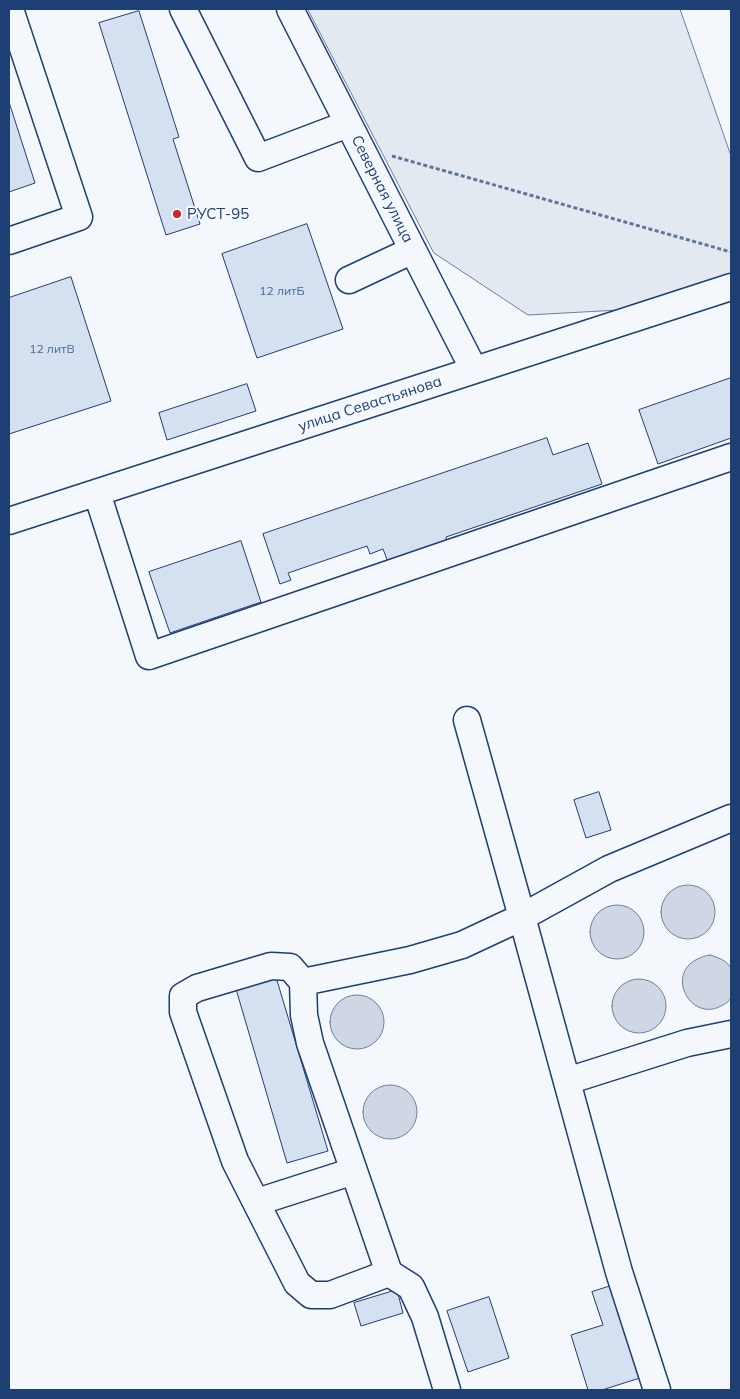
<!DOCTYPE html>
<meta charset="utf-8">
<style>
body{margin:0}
#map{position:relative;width:740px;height:1399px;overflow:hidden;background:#f4f7fb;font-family:Mulish,sans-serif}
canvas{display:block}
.frame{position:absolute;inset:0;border:10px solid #1d3f73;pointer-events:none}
</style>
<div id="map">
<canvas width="740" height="1399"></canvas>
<div class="frame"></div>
</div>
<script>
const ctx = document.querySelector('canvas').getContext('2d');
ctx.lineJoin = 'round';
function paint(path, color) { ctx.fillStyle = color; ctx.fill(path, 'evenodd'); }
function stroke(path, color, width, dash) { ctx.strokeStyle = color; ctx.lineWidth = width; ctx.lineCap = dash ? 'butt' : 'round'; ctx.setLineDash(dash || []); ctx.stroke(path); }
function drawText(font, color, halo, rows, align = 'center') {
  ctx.font = font + ' Mulish,sans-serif'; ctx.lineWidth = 4; ctx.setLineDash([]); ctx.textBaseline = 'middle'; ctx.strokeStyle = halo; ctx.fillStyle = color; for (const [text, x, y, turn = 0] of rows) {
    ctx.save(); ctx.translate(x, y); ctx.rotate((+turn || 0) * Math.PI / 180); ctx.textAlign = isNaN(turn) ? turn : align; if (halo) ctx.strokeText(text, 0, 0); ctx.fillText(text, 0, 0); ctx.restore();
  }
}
const green = new Path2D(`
 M308,9H680L731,156V273L619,310L528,315L434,253Z`);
paint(green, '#e3e9f0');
stroke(green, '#687fa3', 1);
const water = new Path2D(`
 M661 912a27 27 0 1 1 54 0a27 27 0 1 1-54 0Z
 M590 932a27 27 0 1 1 54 0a27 27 0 1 1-54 0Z
 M710,955C719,958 726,960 731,968C731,977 733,987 731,996C730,1001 726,1004 721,1006C688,1024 659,964 710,955Z
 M612 1006a27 27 0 1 1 54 0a27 27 0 1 1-54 0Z
 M330 1022a27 27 0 1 1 54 0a27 27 0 1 1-54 0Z
 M363 1112a27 27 0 1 1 54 0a27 27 0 1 1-54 0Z`);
paint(water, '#cfd7e4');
stroke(water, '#687fa3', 1);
const building = new Path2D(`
 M139,11L179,137L173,139L200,224L166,235L99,23Z
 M9,102L35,183L9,192Z
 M307,224L343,329L257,358L222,254Z
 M71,277L111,401L9,434V298Z
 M731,378V438L658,464L639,410Z
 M247,384L256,411L167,440L159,413Z
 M547,438L553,455L588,443L602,484L446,537L447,542L388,562L383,549L370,554L367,546L288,573L291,580L280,584L263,534Z
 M241,541L261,602L170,633L149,572Z
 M599,792L611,830L586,838L574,800Z
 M276,977L328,1151L287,1163L236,989Z
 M614,1285L643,1377L602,1390H588L571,1335L603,1325L592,1292Z
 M397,1290L403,1313L361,1326L354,1303Z
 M489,1297L509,1358L468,1372L447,1311Z`);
paint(building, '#d5e0f0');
stroke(building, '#1d3f73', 1);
const minor = new Path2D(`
 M183,9L258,158L348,124
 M290,9L474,370
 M9,241L79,217L10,9
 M349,280L413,250
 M97,493L149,656L731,457
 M9,521L731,287
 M467,720L522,917L619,1272L657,1390
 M303,982L304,1015L310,1043L389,1273L411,1287L425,1317L447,1390
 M567,1081L687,1043L731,1034
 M257,1202L354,1171
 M389,1273L330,1295H311L297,1283L235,1161L183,1012V996L197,988L271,966L290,967L303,982L410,960L462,945L522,917L609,869L731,818`);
stroke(minor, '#1d3f73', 29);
stroke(new Path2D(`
 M392,156L731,252`), '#5e769c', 3, [4, 2.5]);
stroke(minor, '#f4f7fb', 26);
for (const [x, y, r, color] of [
 [177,214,5,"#c62828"]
]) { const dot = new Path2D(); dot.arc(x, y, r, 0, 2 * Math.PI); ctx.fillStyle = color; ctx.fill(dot); stroke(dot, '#f4f7fb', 2); }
drawText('12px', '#4b6792', null, [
 ["12 литБ",282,291],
 ["12 литВ",52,349]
]);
drawText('15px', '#1d3f73', '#f4f7fb', [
 ["Северная улица",382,189,63],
 ["улица Севастьянова",370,404,-18]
]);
drawText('15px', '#1d3f73', '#f4f7fb', [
 ["РУСТ-95",187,214]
], 'left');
</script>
